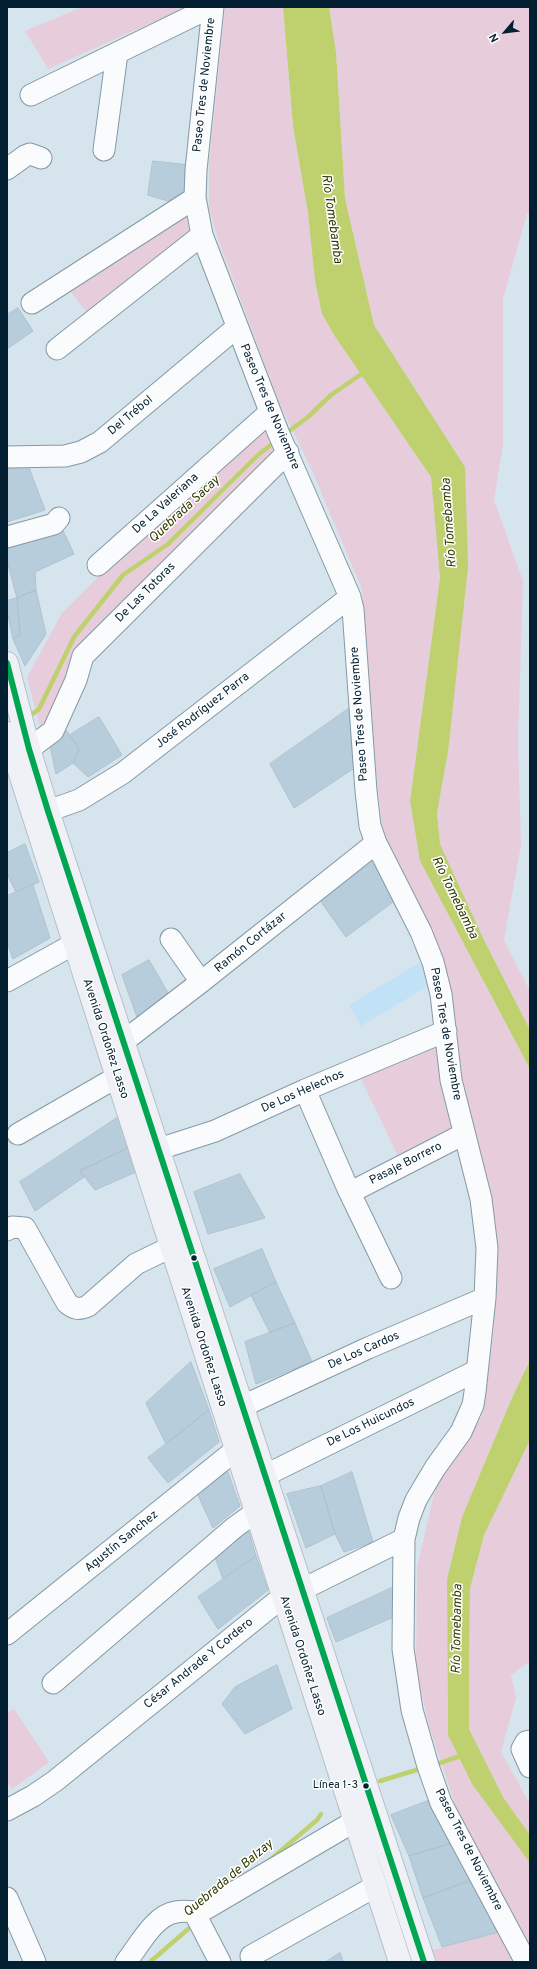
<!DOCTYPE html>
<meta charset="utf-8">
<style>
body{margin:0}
#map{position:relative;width:537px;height:1969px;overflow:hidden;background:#d6e4ee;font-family:Overpass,sans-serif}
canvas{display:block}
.frame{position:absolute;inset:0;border:8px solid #022031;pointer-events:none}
.north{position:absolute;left:485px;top:12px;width:40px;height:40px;-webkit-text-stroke:3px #fff;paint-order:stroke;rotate:242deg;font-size:11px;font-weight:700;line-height:16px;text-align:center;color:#022031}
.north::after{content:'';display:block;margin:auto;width:14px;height:18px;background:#022031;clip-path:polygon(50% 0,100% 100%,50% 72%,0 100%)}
</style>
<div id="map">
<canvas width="537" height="1969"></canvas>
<div class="frame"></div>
<div class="north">N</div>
</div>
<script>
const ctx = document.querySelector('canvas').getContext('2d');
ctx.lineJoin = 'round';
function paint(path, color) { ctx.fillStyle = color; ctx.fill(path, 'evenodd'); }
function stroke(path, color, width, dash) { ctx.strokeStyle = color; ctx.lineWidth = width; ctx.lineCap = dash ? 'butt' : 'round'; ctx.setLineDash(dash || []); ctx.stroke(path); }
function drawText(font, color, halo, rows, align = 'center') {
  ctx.font = font + ' Overpass,sans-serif'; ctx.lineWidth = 3; ctx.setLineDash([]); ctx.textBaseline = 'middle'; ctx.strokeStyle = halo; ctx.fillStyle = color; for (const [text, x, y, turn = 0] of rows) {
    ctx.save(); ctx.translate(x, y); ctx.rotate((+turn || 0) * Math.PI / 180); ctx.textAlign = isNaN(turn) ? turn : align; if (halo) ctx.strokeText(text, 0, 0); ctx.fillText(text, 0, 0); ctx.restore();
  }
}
paint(new Path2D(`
 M421,962L428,986L361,1026L349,1005Z`), '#c1e1f6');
paint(new Path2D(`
 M82,7H187L48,69L25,31Z
 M225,7H283L293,126L308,213L315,281L322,314L334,335L431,477L440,578L410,801L420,861L530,1069V1360L511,1400L462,1517L447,1579L448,1735L472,1784L530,1863V1954L460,1819L429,1726L416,1668L417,1568L436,1485L483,1415L494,1328L497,1247L483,1160L467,1110L450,996L383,834L365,669L362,589L310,466L278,400L218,239L209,208V164Z
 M329,7H530V213L527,214L503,299V445L494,500L523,581L518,741L521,845L504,940L530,991V1030L484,940L440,844L437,813L448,752L465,467L374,325L345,198L336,52Z
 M189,190L193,241L92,320L63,281L168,201Z
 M262,429L273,441V456L77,653L41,731L27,677L62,613L109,566Z
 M441,1041L456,1127L398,1156L360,1077Z
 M530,1440V1661L511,1675L516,1698L501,1752L530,1804V1835L503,1797L469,1729V1671L470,1589L484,1535Z
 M14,1709L49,1762L12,1789L7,1782V1713Z
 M503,1931L515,1962H437L433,1950Z`), '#e7cddc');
paint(new Path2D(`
 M283,7H329L336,52L345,198L374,325L465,467L468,567L448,752L437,813L440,844L484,940L530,1030V1069L420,861L410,801L440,578L431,477L334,335L322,314L315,281L308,213L293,126Z
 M530,1360V1440L484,1535L470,1589L469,1671V1729L503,1797L530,1835V1863L472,1784L448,1735L447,1579L462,1517L511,1400Z`), '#bed16e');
stroke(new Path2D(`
 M285,434L308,417L331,395L366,371
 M27,718L39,709L74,637L123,575L168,544L259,454L276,441
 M434,1765L463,1755
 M380,1781L423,1768
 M270,1860L317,1820L321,1814
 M150,1962L194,1924`), '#bed16e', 4.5);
const building = new Path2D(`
 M153,161L189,165V190L168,201L148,195Z
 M18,308L33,331L7,349V315Z
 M7,464L28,465L45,510L7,522Z
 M61,526L74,554L35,572L36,590L17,598L7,561V542Z
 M36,590L46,634L25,666L13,639L20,635L17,598Z
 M17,598L20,635L13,639L7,611V601Z
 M351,707L356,767L294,808L270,764Z
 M99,717L122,755L88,777L73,763L79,749L70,735Z
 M64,727L79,749L73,763L56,774L49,741Z
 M25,844L39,882L16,892L7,874V853Z
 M369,858L397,899L346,937L319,899Z
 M33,885L50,938L13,959L7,942V896Z
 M149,960L171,998L138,1020L122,975Z
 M120,1116L128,1148L80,1171L84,1177L35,1211L20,1182Z
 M128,1148L136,1172L95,1190L80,1171Z
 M240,1174L265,1218L208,1234L194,1192Z
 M262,1249L276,1282L230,1307L214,1269Z
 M276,1282L295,1323L270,1333L251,1295Z
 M295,1323L312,1362L256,1384L245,1342Z
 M191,1362L209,1410L166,1444L146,1403Z
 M209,1410L219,1442L168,1483L148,1458Z
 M226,1467L240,1506L213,1528L196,1491Z
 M352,1472L373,1542L344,1552L335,1534L321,1486Z
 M321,1486L335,1534L306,1548L287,1494Z
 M246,1522L256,1556L223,1579L212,1549Z
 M256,1556L268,1590L218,1629L198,1597Z
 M396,1586V1616L336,1642L327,1618Z
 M277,1665L292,1709L245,1734L222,1704L235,1687Z
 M433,1799L457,1842L409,1856L391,1815Z
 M457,1842L475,1879L423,1898L409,1856Z
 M475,1879L503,1931L442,1947L423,1898Z
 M340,1953L343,1962H326Z`);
paint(building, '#b8cddc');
stroke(building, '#aec1ce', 1);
const minor = new Path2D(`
 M213,7L196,170L195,198L202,235L278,432L350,597L353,609L366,791L370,826L376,843L421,932L433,962L441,994L451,1080L481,1199L487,1248L485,1298L475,1392L473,1405L461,1432L435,1468L416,1500L409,1518L404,1539L403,1649L412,1710L428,1766L441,1803L526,1962
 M31,95L211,7
 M104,150L117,53
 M7,169L25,156L30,154L41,158
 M32,303L195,198
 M57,349L202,235
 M7,457L65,456L81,452L100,442L236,328
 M7,537L54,524L59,518
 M98,565L270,412
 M29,749L53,731L76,680L83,656L288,452
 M48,811L79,800L123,773L350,597
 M171,939L201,982
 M7,981L74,944
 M124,1041L201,982L376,843
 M305,1090L348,1189L355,1190L464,1134
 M18,1134L117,1077
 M159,1149L215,1131L305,1090L446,1031
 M348,1189L391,1278
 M7,1230L12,1227L25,1228L67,1303C74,1309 79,1310 88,1306L136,1264L171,1247
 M243,1406L368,1348L485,1298
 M266,1475L476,1371
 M7,1634L228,1456L237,1451
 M53,1683L235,1527L256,1512
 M530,1741L526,1742L522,1749L530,1767
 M7,1810L33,1796L55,1781L275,1603L404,1539
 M7,1898L35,1962
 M194,1912L220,1962
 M251,1956L376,1886
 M126,1962C139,1946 154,1915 176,1912C185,1910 193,1913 202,1911L355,1821`);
const major = new Path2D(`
 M7,663L29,749L48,811L424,1962
 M7,733L400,1962`);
stroke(minor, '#8499a5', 23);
stroke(major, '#b5c0c7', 24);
stroke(minor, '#f9fbfc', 21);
stroke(major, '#f0f1f6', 22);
stroke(new Path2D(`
 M7,663L29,749L48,811L424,1962`), '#00a651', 6);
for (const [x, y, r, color] of [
 [194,1258,3.5,"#022031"],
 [366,1786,3.5,"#022031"]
]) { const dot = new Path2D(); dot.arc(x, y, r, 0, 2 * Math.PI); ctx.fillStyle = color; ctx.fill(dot); stroke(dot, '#fff', 1.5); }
drawText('11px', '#022031', '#fff', [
 ["Línea 1-3",358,1786]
], 'right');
drawText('12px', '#022031', '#fff', [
 ["Paseo Tres de Noviembre",205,85,-84],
 ["Paseo Tres de Noviembre",269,407,67],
 ["Del Trébol",131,416,-40],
 ["De La Valeriana",166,504,-42],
 ["De Las Totoras",146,593,-45],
 ["José Rodríguez Parra",203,711,-38],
 ["Paseo Tres de Noviembre",360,714,-94],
 ["Ramón Cortázar",251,943,-39],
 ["Paseo Tres de Noviembre",445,1034,80],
 ["Avenida Ordoñez Lasso",105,1039,72],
 ["De Los Helechos",303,1092,-24],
 ["Pasaje Borrero",406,1164,-27],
 ["Avenida Ordoñez Lasso",203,1347,72],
 ["De Los Cardos",364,1351,-24],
 ["De Los Huicundos",371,1423,-26],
 ["Agustín Sanchez",122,1542,-39],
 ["Avenida Ordoñez Lasso",302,1656,72],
 ["César Andrade Y Cordero",199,1664,-39],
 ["Paseo Tres de Noviembre",468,1850,63]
]);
drawText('italic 13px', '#323a00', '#fff', [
 ["Río Tomebamba",331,219,82],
 ["Quebrada Sacay",185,510,-43],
 ["Río Tomebamba",450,523,-94],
 ["Río Tomebamba",454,898,64],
 ["Río Tomebamba",458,1629,-89],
 ["Quebrada de Balzay",229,1879,-40]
]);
</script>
